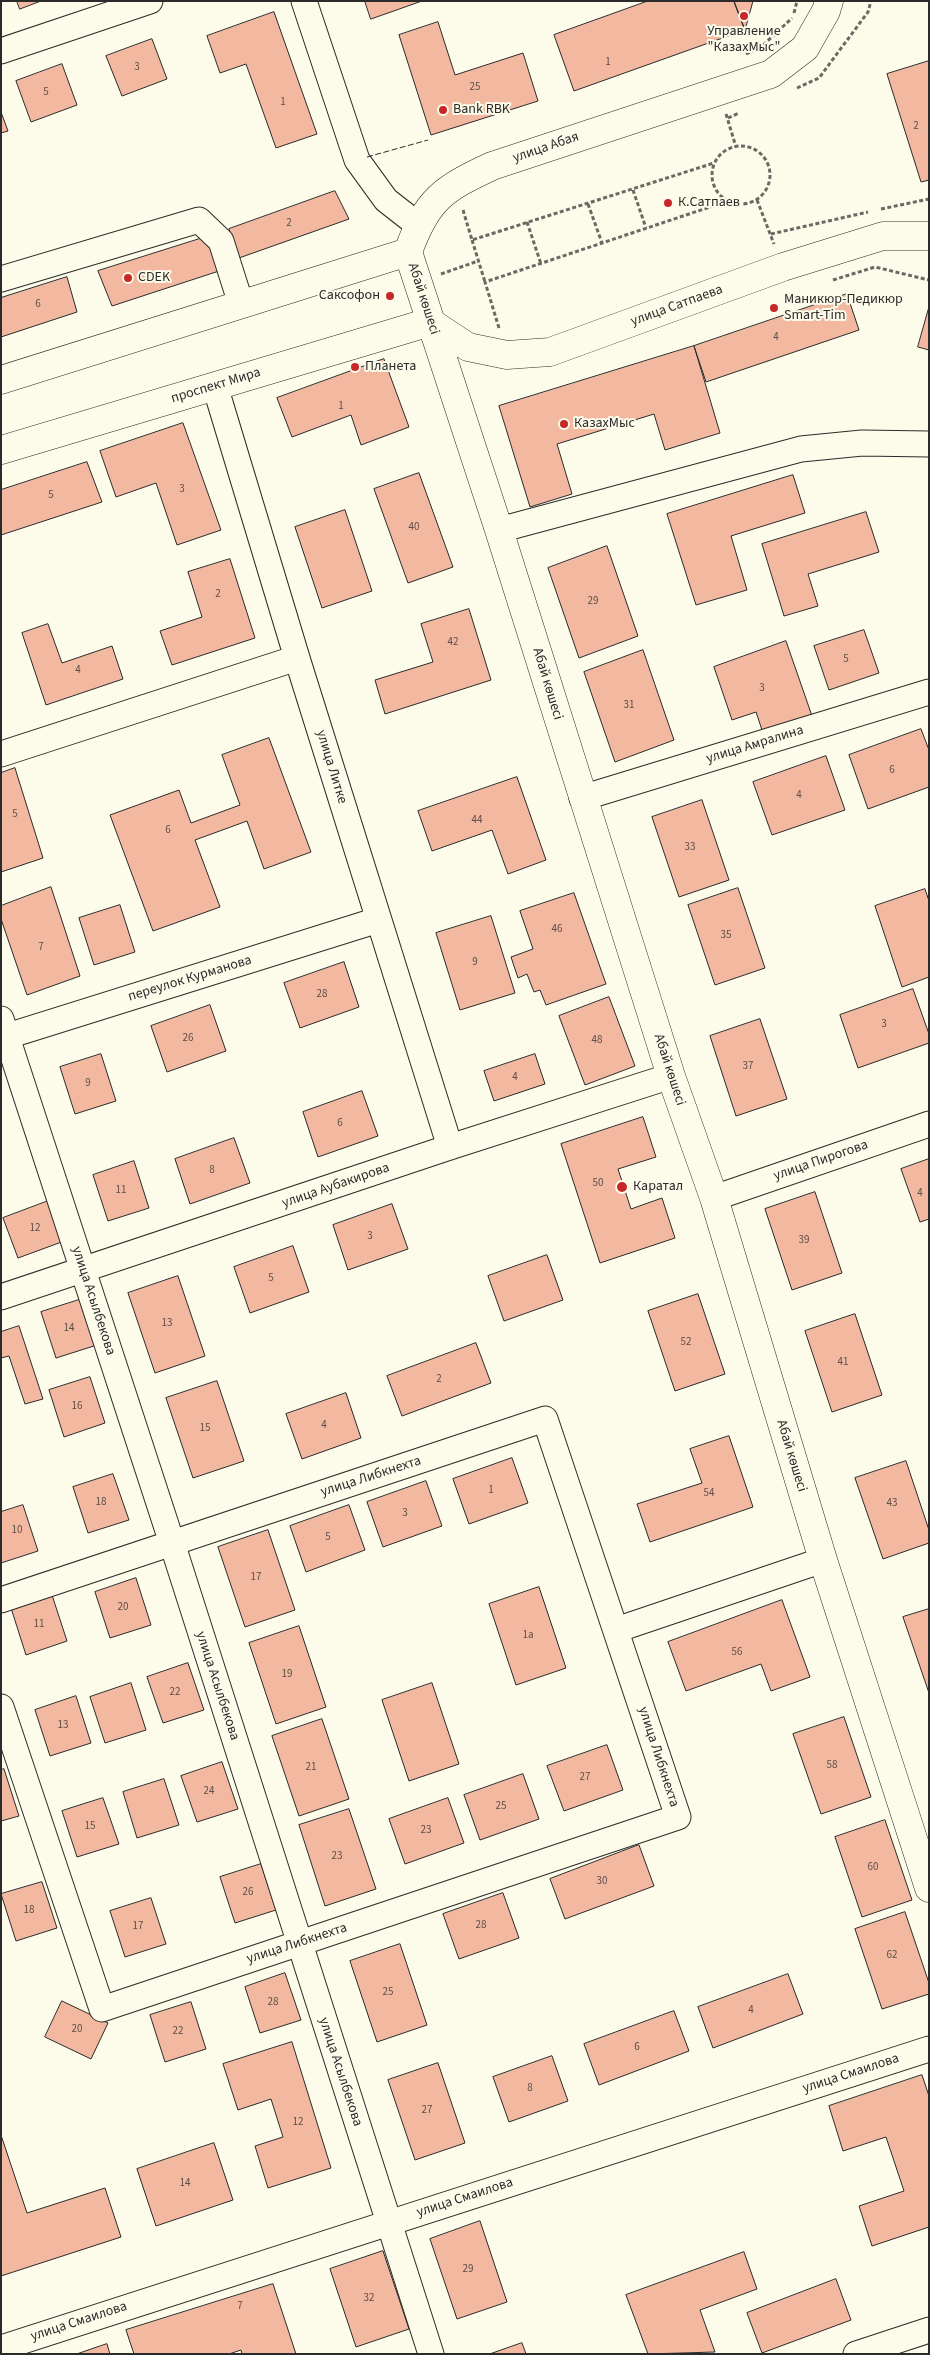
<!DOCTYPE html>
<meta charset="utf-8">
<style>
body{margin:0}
#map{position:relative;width:930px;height:2355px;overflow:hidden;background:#fdfbea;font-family:"Source Sans 3",sans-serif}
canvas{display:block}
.frame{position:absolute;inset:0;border:2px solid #2b2b2b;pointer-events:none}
</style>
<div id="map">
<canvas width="930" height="2355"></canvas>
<div class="frame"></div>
</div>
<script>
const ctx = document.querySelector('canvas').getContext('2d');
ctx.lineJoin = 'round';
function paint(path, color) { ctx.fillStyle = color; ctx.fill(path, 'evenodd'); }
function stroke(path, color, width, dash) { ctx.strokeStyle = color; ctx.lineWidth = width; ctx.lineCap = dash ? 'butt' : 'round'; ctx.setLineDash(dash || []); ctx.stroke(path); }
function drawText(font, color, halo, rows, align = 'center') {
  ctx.font = font + ' "Source Sans 3",sans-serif'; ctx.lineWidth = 4; ctx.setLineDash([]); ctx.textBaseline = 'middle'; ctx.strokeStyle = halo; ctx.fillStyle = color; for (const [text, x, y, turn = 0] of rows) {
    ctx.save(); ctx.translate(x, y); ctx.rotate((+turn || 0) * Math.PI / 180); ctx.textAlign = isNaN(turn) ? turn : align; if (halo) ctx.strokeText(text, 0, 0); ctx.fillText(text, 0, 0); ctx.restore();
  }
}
const building = new Path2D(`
 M17,1H41L20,9Z
 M365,1H422L371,19Z
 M648,1H734L745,30L574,91L554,35Z
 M734,1H753L745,30Z
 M274,12L317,134L276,148L246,64L220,73L207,36Z
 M438,22L455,75L523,53L538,101L431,135L399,35Z
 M152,39L167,79L122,96L106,56Z
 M929,61V180L921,182L887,74Z
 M62,64L77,105L31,122L16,81Z
 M1,112L8,131L1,133Z
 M335,191L349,219L239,258L229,229Z
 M209,236L219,271L112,306L98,271Z
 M67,277L77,312L1,337V298Z
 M847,294L859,330L706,382L694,346Z
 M929,307V350L918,347Z
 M694,346L720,433L665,450L654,414L557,444L572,494L530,507L499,406Z
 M384,359L409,427L361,445L351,415L292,437L277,398Z
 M183,423L221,530L177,545L156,483L116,497L100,451Z
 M87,462L102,502L1,535V490Z
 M419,473L453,567L408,583L374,489Z
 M793,475L805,513L731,536L747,590L696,605L667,514Z
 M345,510L372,591L322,608L295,527Z
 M866,512L879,552L808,574L818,606L784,616L762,544Z
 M607,546L638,636L579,658L548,568Z
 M230,559L255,638L172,665L160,631L202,617L188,572Z
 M469,609L491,680L385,714L375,680L433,662L421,624Z
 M48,624L62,663L112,646L123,679L46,705L22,633Z
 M864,630L879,673L829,690L814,646Z
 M786,641L812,716L763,733L756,712L732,720L714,667Z
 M643,650L674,740L615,762L584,672Z
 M921,729L929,750V787L868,809L849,755Z
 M269,738L311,852L264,869L247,821L195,840L220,907L153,931L110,815L179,790L191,823L240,805L222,755Z
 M826,756L845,810L772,835L753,782Z
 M15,768L43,858L1,872V773Z
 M517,777L546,860L508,874L492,830L432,851L418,811Z
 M702,800L729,880L679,897L652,817Z
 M51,887L80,976L27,995L1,919V906Z
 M738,888L765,968L715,985L688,905Z
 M925,889L929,901V977L902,987L875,906Z
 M574,893L606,984L546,1005L540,990L534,992L527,974L518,978L511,957L533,949L520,911Z
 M120,905L135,952L94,965L79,918Z
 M491,916L515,993L460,1010L436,933Z
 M344,962L359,1007L300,1028L284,983Z
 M913,989L929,1034V1043L858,1068L840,1015Z
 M609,997L635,1066L585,1085L559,1016Z
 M210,1005L226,1051L167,1072L151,1026Z
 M760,1019L787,1099L736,1116L710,1036Z
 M101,1054L116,1101L75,1114L60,1067Z
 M535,1054L545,1084L494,1101L484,1071Z
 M362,1091L378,1136L318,1157L303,1112Z
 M643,1117L656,1157L618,1169L631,1209L662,1198L675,1238L600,1263L561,1144Z
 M234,1138L250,1183L190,1204L175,1159Z
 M929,1159V1219L920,1222L901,1169Z
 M134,1161L149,1208L108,1221L93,1175Z
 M815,1192L842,1273L792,1290L765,1209Z
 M51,1200L67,1240L18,1258L3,1218Z
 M392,1204L408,1249L348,1270L333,1225Z
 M293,1246L309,1292L250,1313L234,1267Z
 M547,1255L563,1300L504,1321L488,1276Z
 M178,1276L205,1356L155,1373L128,1293Z
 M698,1294L725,1374L675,1391L648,1311Z
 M82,1299L97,1345L56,1358L41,1312Z
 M855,1314L882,1395L832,1412L805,1331Z
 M19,1326L43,1399L25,1404L9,1356L1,1358V1332Z
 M476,1343L491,1383L402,1416L387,1376Z
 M90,1377L105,1423L64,1437L49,1390Z
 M217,1381L244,1461L193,1478L166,1398Z
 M346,1393L361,1438L302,1459L286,1414Z
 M729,1436L753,1507L650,1542L637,1504L702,1483L690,1449Z
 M512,1458L528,1503L469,1524L453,1479Z
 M906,1461L929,1530V1543L883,1559L855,1478Z
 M113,1474L129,1520L88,1533L73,1487Z
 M426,1481L442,1526L383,1547L367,1502Z
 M23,1505L38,1551L1,1563V1512Z
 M349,1505L365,1550L306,1572L290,1526Z
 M268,1530L295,1610L245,1627L218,1547Z
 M136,1578L151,1625L110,1638L95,1592Z
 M539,1587L566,1668L516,1685L489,1604Z
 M52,1595L67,1641L26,1655L11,1608Z
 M782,1600L810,1677L771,1691L761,1664L686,1691L668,1642Z
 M929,1609V1693L903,1617Z
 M299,1626L326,1707L276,1724L249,1643Z
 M188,1663L204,1710L163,1723L147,1677Z
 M131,1683L146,1730L105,1743L90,1697Z
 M432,1683L459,1764L409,1781L382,1700Z
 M76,1696L91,1743L50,1756L35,1710Z
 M844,1717L871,1797L821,1814L793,1734Z
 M322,1719L349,1799L299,1816L272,1736Z
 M607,1745L623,1790L564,1811L547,1766Z
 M222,1762L238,1809L197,1822L181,1776Z
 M4,1769L19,1816L1,1821V1770Z
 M523,1774L539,1819L480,1840L464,1795Z
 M164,1779L179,1825L137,1838L123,1792Z
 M103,1798L119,1844L77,1857L62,1811Z
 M448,1798L464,1843L405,1864L389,1819Z
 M349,1809L376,1889L325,1906L299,1825Z
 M885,1820L912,1900L862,1917L835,1837Z
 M639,1845L654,1886L565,1919L550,1879Z
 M261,1864L276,1910L235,1923L220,1877Z
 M42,1882L57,1928L16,1941L1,1894Z
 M503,1893L519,1938L459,1959L443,1914Z
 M151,1898L166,1944L125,1957L110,1911Z
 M905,1912L929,1983V1994L882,2009L855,1929Z
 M400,1944L427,2025L377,2042L350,1961Z
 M285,1973L301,2020L260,2033L245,1987Z
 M788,1974L803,2014L713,2048L698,2007Z
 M62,2001L108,2023L91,2059L45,2037Z
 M191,2002L206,2049L165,2062L150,2015Z
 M674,2011L689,2051L599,2085L584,2044Z
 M292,2042L331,2168L268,2188L255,2146L283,2137L271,2099L238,2110L223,2064Z
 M552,2056L568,2101L509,2122L493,2077Z
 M438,2063L465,2143L415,2160L388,2080Z
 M922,2075L929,2096V2227L872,2246L859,2206L904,2191L886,2137L843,2151L829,2106Z
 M1,2135L27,2213L105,2188L121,2237L1,2276Z
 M214,2143L233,2200L156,2226L137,2169Z
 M480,2221L507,2302L457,2319L430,2239Z
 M383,2251L409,2329L356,2347L330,2269Z
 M744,2252L757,2289L700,2310L715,2352L648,2354L626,2295Z
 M836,2279L851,2320L762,2353L747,2313Z
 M273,2284L296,2354H242L241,2350L229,2354H134L126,2330Z
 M522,2343L526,2354H490Z
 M107,2344L110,2354H77Z`);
paint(building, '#f2b8a0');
stroke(building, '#2b2b2b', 1);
const minor = new Path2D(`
 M304,1L357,160L386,200L418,225
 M1,51L150,1
 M1,279L199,220L221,241L241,304
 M215,386L297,658L450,1147
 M499,530L801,449L862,443L929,444
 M1,754L297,658
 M582,798L929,692
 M1,1019L172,1543L431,2354
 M1,1038L378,920
 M714,1198L929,1124
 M1,1297L450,1147L671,1076
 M1,1600L545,1419L678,1817L102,2009L1,1707
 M616,1630L823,1560
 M1,2348L929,2049
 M856,2354L929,2330`);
const major = new Path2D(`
 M408,252L499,530L671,1076L714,1198L823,1560L929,1888
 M408,252C427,199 443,189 492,166L771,74L805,48L826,11L829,1
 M1,380L408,252
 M1,450L430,322L468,347L507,355L550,352L783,267L883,236H929`);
stroke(minor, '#2b2b2b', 27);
stroke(major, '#2b2b2b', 29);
stroke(new Path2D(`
 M794,13L797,1
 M746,54L761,47L792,18
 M797,88L819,78L868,12L871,1
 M726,114L736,147
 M728,118L739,113
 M712 175a29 29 0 1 1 58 0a29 29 0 1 1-58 0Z
 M633,190L646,228
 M757,200L774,244
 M588,204L602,243
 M881,209L929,199
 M463,210L472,240L714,163
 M527,222L541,264
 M771,234L868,212
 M472,240L485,282
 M441,274L478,261
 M833,280L875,267L929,280
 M499,328L485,282L728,201`), '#6a6964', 3, [4, 2.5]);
stroke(minor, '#fdfbea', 25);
stroke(major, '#fdfbea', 28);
stroke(new Path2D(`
 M367,157L428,140`), '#2b2b2b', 1, [6, 2.5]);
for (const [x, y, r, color] of [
 [744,16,5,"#c62828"],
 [443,110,5,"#c62828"],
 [668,203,5,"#c62828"],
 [128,278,5,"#c62828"],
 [390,296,5,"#c62828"],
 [774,308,5,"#c62828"],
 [355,367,5,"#c62828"],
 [564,424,5,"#c62828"],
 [622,1187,6,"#c62828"]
]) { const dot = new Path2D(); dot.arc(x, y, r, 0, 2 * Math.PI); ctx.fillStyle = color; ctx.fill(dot); stroke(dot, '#fdfbea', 2); }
drawText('11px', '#5d4e48', null, [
 ["1",608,63],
 ["3",137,68],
 ["25",475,88],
 ["5",46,93],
 ["1",283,103],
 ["2",916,127],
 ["2",289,224],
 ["6",38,305],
 ["4",776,338],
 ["1",341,407],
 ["3",182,490],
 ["5",51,496],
 ["40",414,528],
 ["2",218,595],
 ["29",593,602],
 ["42",453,643],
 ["5",846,660],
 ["4",78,671],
 ["3",762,689],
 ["31",629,706],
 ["6",892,771],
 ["4",799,796],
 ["5",15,815],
 ["44",477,821],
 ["6",168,831],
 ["33",690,848],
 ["46",557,930],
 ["35",726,936],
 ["7",41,948],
 ["9",475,963],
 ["28",322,995],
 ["3",884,1025],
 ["26",188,1039],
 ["48",597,1041],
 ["37",748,1067],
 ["4",515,1078],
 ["9",88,1084],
 ["6",340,1124],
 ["8",212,1171],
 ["50",598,1184],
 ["11",121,1191],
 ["4",920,1194],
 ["12",35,1229],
 ["3",370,1237],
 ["39",804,1241],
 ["5",271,1279],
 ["13",167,1324],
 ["14",69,1329],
 ["52",686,1343],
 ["41",843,1363],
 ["2",439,1380],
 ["16",77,1407],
 ["4",324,1426],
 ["15",205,1429],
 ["1",491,1491],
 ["54",709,1494],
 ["18",101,1503],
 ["43",892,1504],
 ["3",405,1514],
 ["10",17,1531],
 ["5",328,1538],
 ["17",256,1578],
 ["20",123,1608],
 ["11",39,1625],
 ["1а",528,1636],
 ["56",737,1653],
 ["19",287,1675],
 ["22",175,1693],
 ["13",63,1726],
 ["58",832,1766],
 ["21",311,1768],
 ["27",585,1778],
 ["24",209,1792],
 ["25",501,1807],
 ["15",90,1827],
 ["23",426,1831],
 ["23",337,1857],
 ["60",873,1868],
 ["30",602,1882],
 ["26",248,1893],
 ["18",29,1911],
 ["28",481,1926],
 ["17",138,1927],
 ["62",892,1956],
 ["25",388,1993],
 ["28",273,2003],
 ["4",751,2011],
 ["20",77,2030],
 ["22",178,2032],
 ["6",637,2048],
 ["8",530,2089],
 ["27",427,2111],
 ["12",298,2123],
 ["14",185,2184],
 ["29",468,2270],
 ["32",369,2299],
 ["7",240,2307]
]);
drawText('14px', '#2b2b2b', '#fdfbea', [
 ["Управление",744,32,"center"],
 ["\"КазахМыс\"",744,48,"center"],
 ["Bank RBK",453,110],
 ["К.Сатпаев",678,203],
 ["CDEK",138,278],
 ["Саксофон",380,296,"right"],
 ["Маникюр-Педикюр",784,300],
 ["Smart-Tim",784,316],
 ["Планета",365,367],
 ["КазахМыс",574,424],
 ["Каратал",633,1187]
], 'left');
drawText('14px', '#2b2b2b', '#fdfbea', [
 ["улица Абая",546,148,-19],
 ["Абай көшесі",423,299,72],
 ["улица Сатпаева",677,306,-20],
 ["проспект Мира",216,386,-17],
 ["Абай көшесі",547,684,73],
 ["улица Амралина",755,745,-17],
 ["улица Литке",331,767,73],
 ["переулок Курманова",190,979,-17],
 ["Абай көшесі",669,1070,72],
 ["улица Пирогова",821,1161,-19],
 ["улица Аубакирова",336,1186,-19],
 ["улица Асылбекова",93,1301,72],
 ["Абай көшесі",791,1456,73],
 ["улица Либкнехта",371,1477,-18],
 ["улица Асылбекова",217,1686,72],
 ["улица Либкнехта",658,1757,72],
 ["улица Либкнехта",297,1944,-18],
 ["улица Асылбекова",340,2072,72],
 ["улица Смаилова",851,2074,-18],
 ["улица Смаилова",465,2198,-18],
 ["улица Смаилова",79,2322,-18]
]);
</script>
